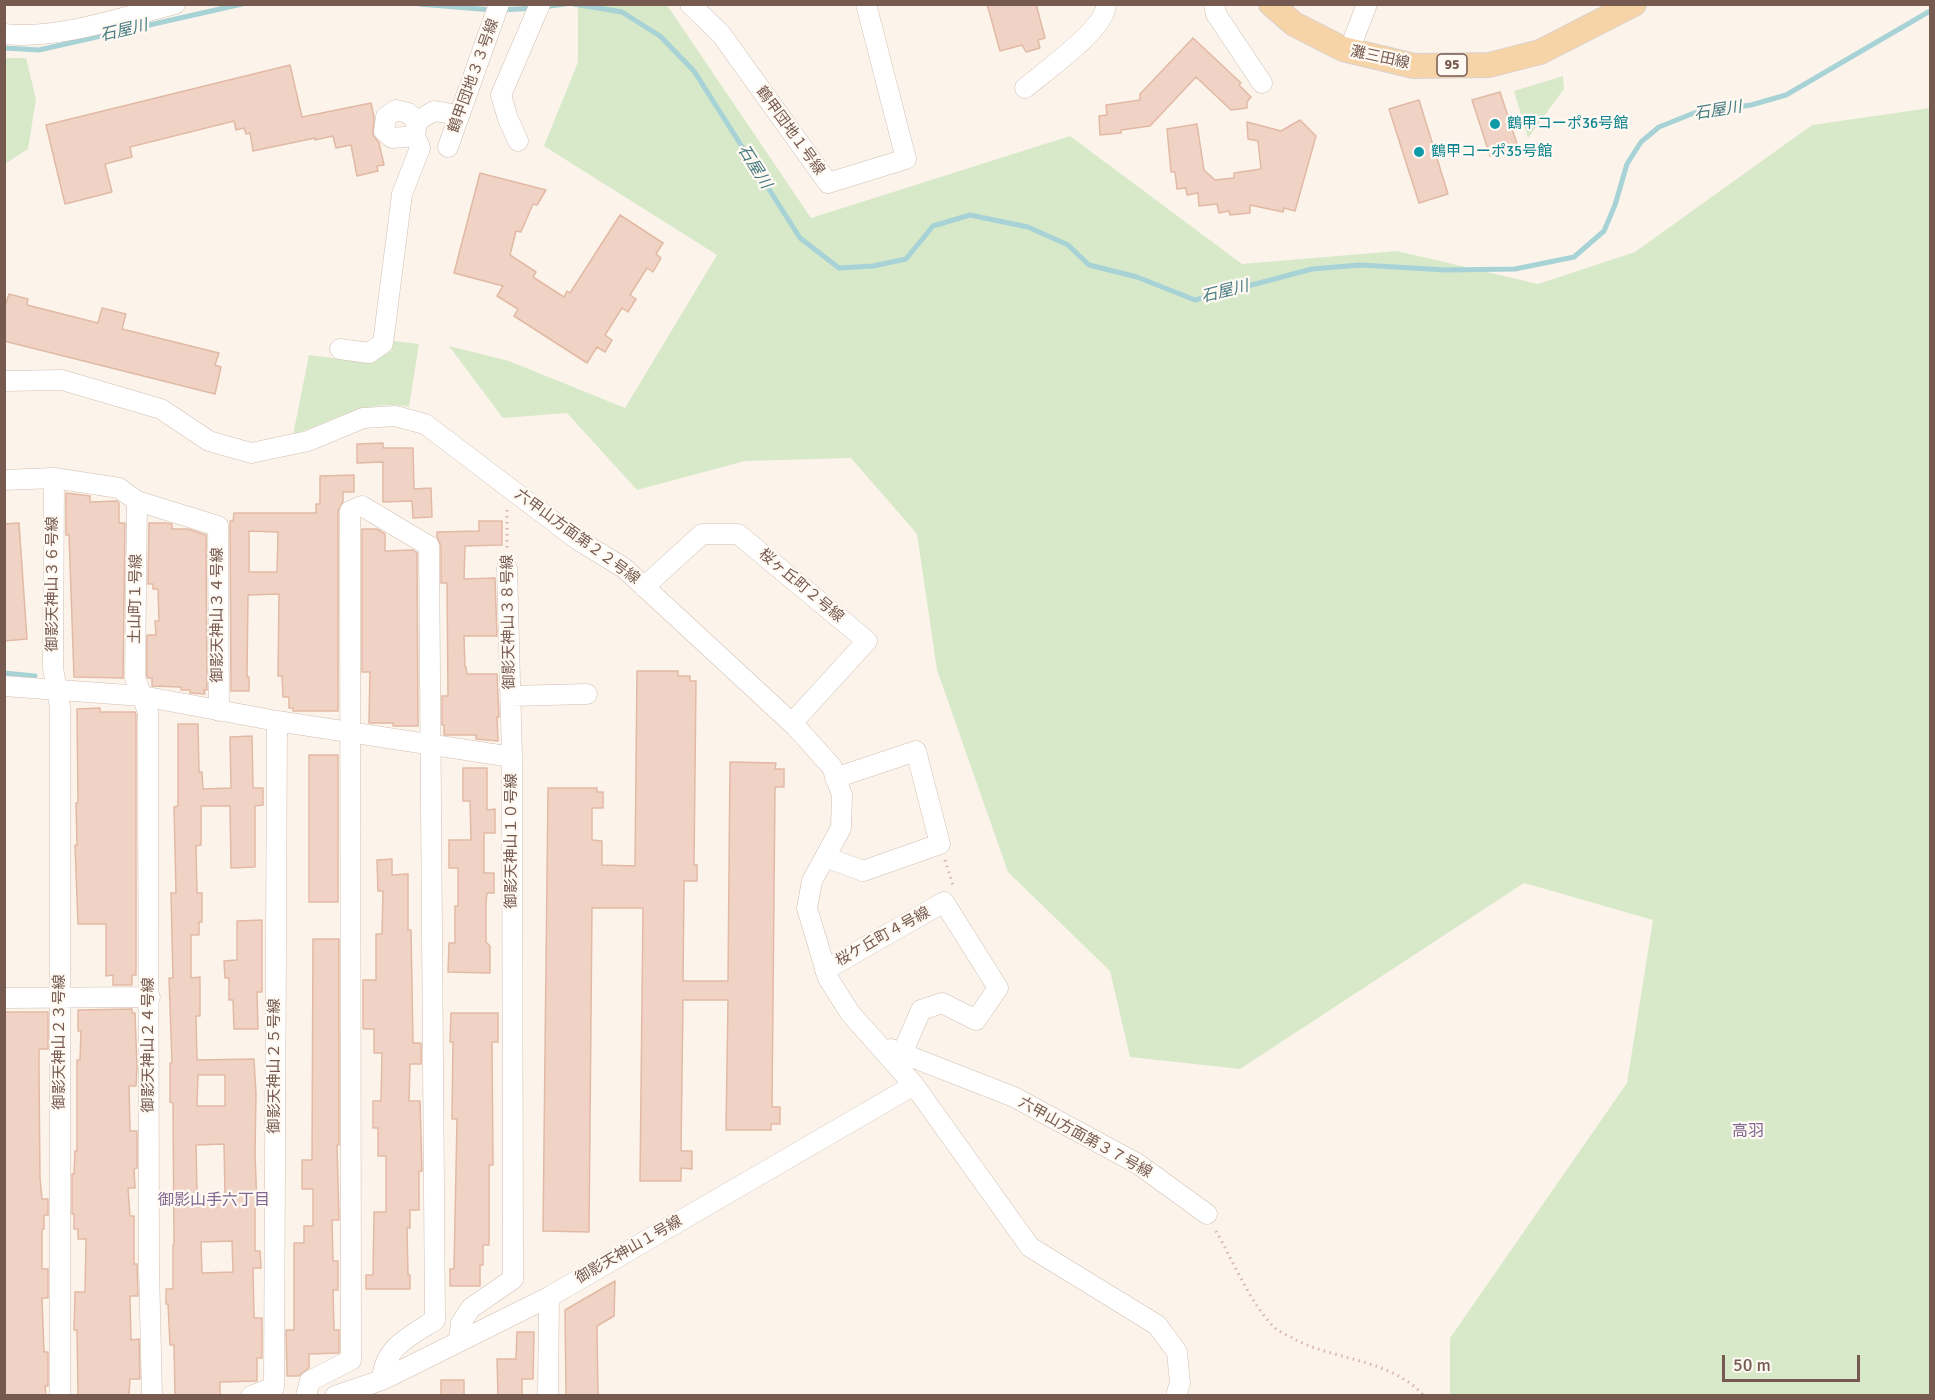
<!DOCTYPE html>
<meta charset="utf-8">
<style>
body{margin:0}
#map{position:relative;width:1935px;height:1400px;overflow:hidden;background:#fcf4eb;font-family:Signika,sans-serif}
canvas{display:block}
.frame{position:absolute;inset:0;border:6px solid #765a4f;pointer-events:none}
.scale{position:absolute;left:1722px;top:1355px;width:138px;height:27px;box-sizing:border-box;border:3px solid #765a4f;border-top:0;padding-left:8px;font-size:18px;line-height:21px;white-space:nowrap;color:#765a4f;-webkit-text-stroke:4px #fef9f2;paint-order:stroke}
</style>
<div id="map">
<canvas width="1935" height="1400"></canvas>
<div class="frame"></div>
<div class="scale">50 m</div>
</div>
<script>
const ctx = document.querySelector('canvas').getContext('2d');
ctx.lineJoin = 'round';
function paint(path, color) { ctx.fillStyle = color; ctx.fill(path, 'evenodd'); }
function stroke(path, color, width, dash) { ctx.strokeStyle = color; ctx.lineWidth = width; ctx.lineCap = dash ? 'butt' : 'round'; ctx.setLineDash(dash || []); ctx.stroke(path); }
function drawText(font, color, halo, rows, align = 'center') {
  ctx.font = font + ' Signika,"Noto Sans JP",sans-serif'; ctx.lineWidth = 4.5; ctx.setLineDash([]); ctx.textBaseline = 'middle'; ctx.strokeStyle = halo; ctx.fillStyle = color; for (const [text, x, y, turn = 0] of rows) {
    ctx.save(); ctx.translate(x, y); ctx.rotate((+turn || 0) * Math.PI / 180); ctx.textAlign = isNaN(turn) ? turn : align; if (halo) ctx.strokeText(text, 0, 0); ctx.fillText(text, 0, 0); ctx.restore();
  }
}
paint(new Path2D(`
 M578,5H667L811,218L1070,136L1242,264L1397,251L1538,284L1635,252L1812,125L1930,108V1395H1450V1338L1627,1083L1653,920L1524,883L1240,1069L1130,1057L1110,971L1008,872L937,670L917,534L851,458L745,461L637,490L567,413L503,418L449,346L509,361L625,408L717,255L544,146L578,62Z
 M5,58H26L36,99L28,149L5,164Z
 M1563,76L1564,89L1528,138L1514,91Z
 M394,341L419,344L409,407C369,398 329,422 293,435L309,355L371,363L391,351Z`), '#d8e9ca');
stroke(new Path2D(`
 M419,4L492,10
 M574,4L622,12L660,36L694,71L800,238L839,268L873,266L906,259L933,226L970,215L1028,227L1068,245L1089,265L1137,277L1195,300L1312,269L1360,265L1446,270L1515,269L1574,257L1604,231L1615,205L1627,164L1641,142L1659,127L1694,113L1751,105L1786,95L1930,11
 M543,7L565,4
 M502,10L534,8
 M4,48L39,50L242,4
 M4,673L35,676`), '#a7d2d6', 5);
const building = new Path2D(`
 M987,4H1036L1045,38L1038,40L1040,48L1026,52L1022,45L1000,51Z
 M1193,38L1241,83L1239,85L1251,97L1247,102V108L1231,110L1196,77L1150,126L1121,130V133L1100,135L1099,116L1107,115L1106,105L1140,100V94Z
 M290,65L302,117L371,103L374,117L373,135L379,143L384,165L377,166L378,171L357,176L351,145L336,148L333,136L315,140V138L253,151L250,133L246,134L244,128L236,130L234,121L130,147L132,157L105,164L112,192L65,204L46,125Z
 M1500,92L1518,147L1490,156L1472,100Z
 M1419,100L1448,194L1419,203L1389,109Z
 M1300,120L1316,136L1295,211L1284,208L1283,212L1250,205V213L1230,215L1229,211L1219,213L1217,204L1199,206L1198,193L1187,195L1186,188L1177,189L1175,172H1171L1167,129L1197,124L1204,170L1215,180L1234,178V173L1261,169L1258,141L1248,139L1247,122L1281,131Z
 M480,173L546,190L537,205L533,204L521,232L516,231L510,255L536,272L533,277L564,297L567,291L570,293L620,215L663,243L656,254L661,258L653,272L647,268L630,295L636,299L628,312L622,308L605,335L612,340L605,352L597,347L587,363L514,316L518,309L497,296L503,286L454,273Z
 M9,294L28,299L27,305L98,323L102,308L126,314L122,329L219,353L215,365L221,367L215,394L4,341V309Z
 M383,443V448H413L414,489L431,488L432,517L413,518L412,501L383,502V462L357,463V444Z
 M354,475V492H343V502L338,511V711H293V708H289V697H283L282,676H278L279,594L248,595L247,677H249V691H231L230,521H233L234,513H316V504H320V476ZM249,531L278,532L277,572H249Z
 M66,493L90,496V502L117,501L119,503V523H125L123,678L74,677L69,535H66Z
 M479,521H502V545L465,546L464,579L495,578L497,636H464L465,667H466L467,674H497L499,717H497L498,741L476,739V735H444V725H442V696H448L447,583H441V546L437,537V532L479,531Z
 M19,523L27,639L4,641V524Z
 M149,523H166L172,524V529H188L206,535L207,690H204L205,694L190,693V690H181V687L152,686V678H148L147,676V635H156L155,621H159L158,589H153V584H148Z
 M362,529H377L385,534V551L413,550L417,553L418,726H393V723H369L370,672H362Z
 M637,671H678V676H690V681H696L694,865H697V881H684L683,981H728L730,762L776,763L775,769H784V787H775L772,1107H780V1124H771V1130H726L728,1000H683L681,1151H692V1169L681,1168V1181H640L643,908H592L589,1232L543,1231L548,788H597V792H603V808H592V840L602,841V865L635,866Z
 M100,708V712H135L136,714V975H132V985H113V975L106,976V924H78L75,845H77L76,803H78L77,709Z
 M178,724H198L199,772H202L203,789L231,788L230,737L252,736L253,788H263V805L255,806V867L231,868L230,806H201V845L196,846L197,893H202V922H199V935H191V978L200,977V1016H196L197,1060L254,1059L256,1094L255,1153L257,1207H255V1251H260L261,1268H253L254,1318H262V1358H257V1381L220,1382V1395H175L174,1345H170L168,1304H166V1289H173V1245H174L173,1103L170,1102V1063H172L169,978H173L171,893H176L174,807L178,806ZM198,1075H225V1106H197ZM224,1144L225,1195H197L196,1145ZM232,1241L233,1272L202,1273L201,1242Z
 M309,755H338V902H309Z
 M463,768H487V810L495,809V833H484V873H494V893H487L486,902V942L490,946V973L448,972L449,943H455V906H458V868H449V840H471L470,801H463Z
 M392,859V875L408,874V930H411L413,1043H421V1064H410L409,1101H420L422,1171H419V1210H410V1228H407L408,1275H410V1289H366V1275H373L374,1212H386V1156H378V1128H373V1101H381L382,1053H374V1029H363V980H376V934H382L383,891H378L377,860Z
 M262,920V992H257L258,1029H234L233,1000H229V978H225L224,961L237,960V921Z
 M313,939H339V1145H337L339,1220H332L333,1261H338V1290H333L334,1330H339V1353L309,1354V1368L299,1376H287L286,1330H294V1243H304V1226H313V1189H302V1160H312Z
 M132,1009V1013H135L137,1067L136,1086H129L130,1131H137V1168L134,1169L135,1188H128L130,1216H134V1264H137L138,1296H130L131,1340L139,1339L140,1379H130L129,1395H78L77,1330H74L75,1292H85L86,1239H78V1229H74V1214H72V1174H74L75,1151H77V1060H80L81,1031H78V1010Z
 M4,1012H48V1049H39V1072L40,1178L42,1199H48V1215H44V1229H42V1269H48V1298H42L44,1352H48V1386H45L46,1395H4Z
 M451,1013H498V1042H492L493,1165H489V1245H483V1265H480V1286H450V1269H454L457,1119H452L453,1042H450Z
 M615,1281L614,1316L597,1326L598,1395H566L565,1310Z
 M517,1332H534L533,1379H522V1395H498L497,1359H516Z
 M441,1380H464V1395H441Z`);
paint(building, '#f0d3c4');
stroke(building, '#e2b9a5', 1.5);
const minor = new Path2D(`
 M690,4L721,34L828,183L906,159L866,4
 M1214,4L1216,14L1262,83
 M4,34C58,40 123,17 175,4
 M1349,51L1367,4
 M1025,88C1043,73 1108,27 1106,4
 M415,136L392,138L384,131L386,117L396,110L408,113L417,121
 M518,141L508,119L501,95L540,4
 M448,147L499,4
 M340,349L369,353L383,343L402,194L420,148L415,136L417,121L434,111L459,115
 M4,381L62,380L161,409L209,441L251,453L308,441L363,418L395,416L425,424L578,540L624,568L796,727L832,767L842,795L841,828L812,881L807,908L828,978L850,1013L914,1085L1030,1247L1157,1325L1177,1352L1180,1383L1176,1396
 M54,478L53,668L60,708V1396
 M4,480L54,478L119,488L137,501L218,526L219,711
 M137,501L135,678L148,712L149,1267L152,1396
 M507,568L512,757
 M644,587L702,534H738L867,641L792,723
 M4,686L142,696L277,721L512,757L513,1279L471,1308L461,1323L459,1341
 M511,696L587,694
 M825,857L863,871L940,844L916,751L835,778
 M825,970L944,902L998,988L976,1020L942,1003L921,1010L902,1054
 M4,998L150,997
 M891,1049L1014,1097L1138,1164L1207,1214
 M251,1396L274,1387L277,721
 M306,1396L310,1381L351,1360L350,511L362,506L429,546L435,1320C410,1336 384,1347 382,1380
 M335,1396L382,1380L549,1297L914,1085
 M548,1396L549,1297`);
const major = new Path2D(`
 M1271,4L1294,24L1343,49L1414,66L1489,65L1540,52L1634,4`);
stroke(minor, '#d0beb3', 21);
stroke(major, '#d9d1ce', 26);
stroke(new Path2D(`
 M507,510V551
 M945,860L953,885
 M1216,1231C1232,1259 1252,1307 1276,1329C1281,1333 1290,1336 1296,1340C1338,1361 1391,1359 1424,1396`), '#d5b6a7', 3, [1.5, 4.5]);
stroke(minor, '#fff', 20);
stroke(major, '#f6d4a8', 24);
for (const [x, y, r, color] of [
 [1495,124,6,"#0f9aa8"],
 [1419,152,6,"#0f9aa8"]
]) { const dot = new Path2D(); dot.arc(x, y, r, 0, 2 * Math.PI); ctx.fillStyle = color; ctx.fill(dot); stroke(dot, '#fef9f2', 2); }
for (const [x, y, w] of [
 [1452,65,30]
]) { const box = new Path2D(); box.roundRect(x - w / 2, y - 11, w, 22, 4.5); ctx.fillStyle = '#fef9f2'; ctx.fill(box); stroke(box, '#765a4f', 1.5); }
drawText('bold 14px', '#765a4f', null, [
 ["95",1452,65]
]);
drawText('15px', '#765a4f', '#fef9f2', [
 ["灘三田線",1380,58,12],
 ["鶴甲団地３３号線",474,76,-70],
 ["鶴甲団地１号線",790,131,54],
 ["六甲山方面第２２号線",577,537,36],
 ["御影天神山３６号線",53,584,-90],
 ["桜ヶ丘町２号線",801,586,40],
 ["土山町１号線",136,599,-89],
 ["御影天神山３４号線",218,615,-90],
 ["御影天神山３８号線",509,622,-91],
 ["御影天神山１０号線",512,841,-90],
 ["桜ケ丘町４号線",883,937,-29],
 ["御影天神山２３号線",60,1042,-90],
 ["御影天神山２４号線",149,1045,-90],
 ["御影天神山２５号線",275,1066,-90],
 ["六甲山方面第３７号線",1085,1138,29],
 ["御影天神山１号線",629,1250,-30]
]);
drawText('15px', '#0d838f', '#fef9f2', [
 ["鶴甲コーポ36号館",1507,124],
 ["鶴甲コーポ35号館",1431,152]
], 'left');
drawText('italic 16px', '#467b81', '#fef9f2', [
 ["石屋川",124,31,-13],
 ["石屋川",1718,111,-9],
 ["石屋川",754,167,58],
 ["石屋川",1225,292,-14]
]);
drawText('16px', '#816791', '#fef9f2', [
 ["高羽",1748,1132],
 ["御影山手六丁目",214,1201]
]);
</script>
